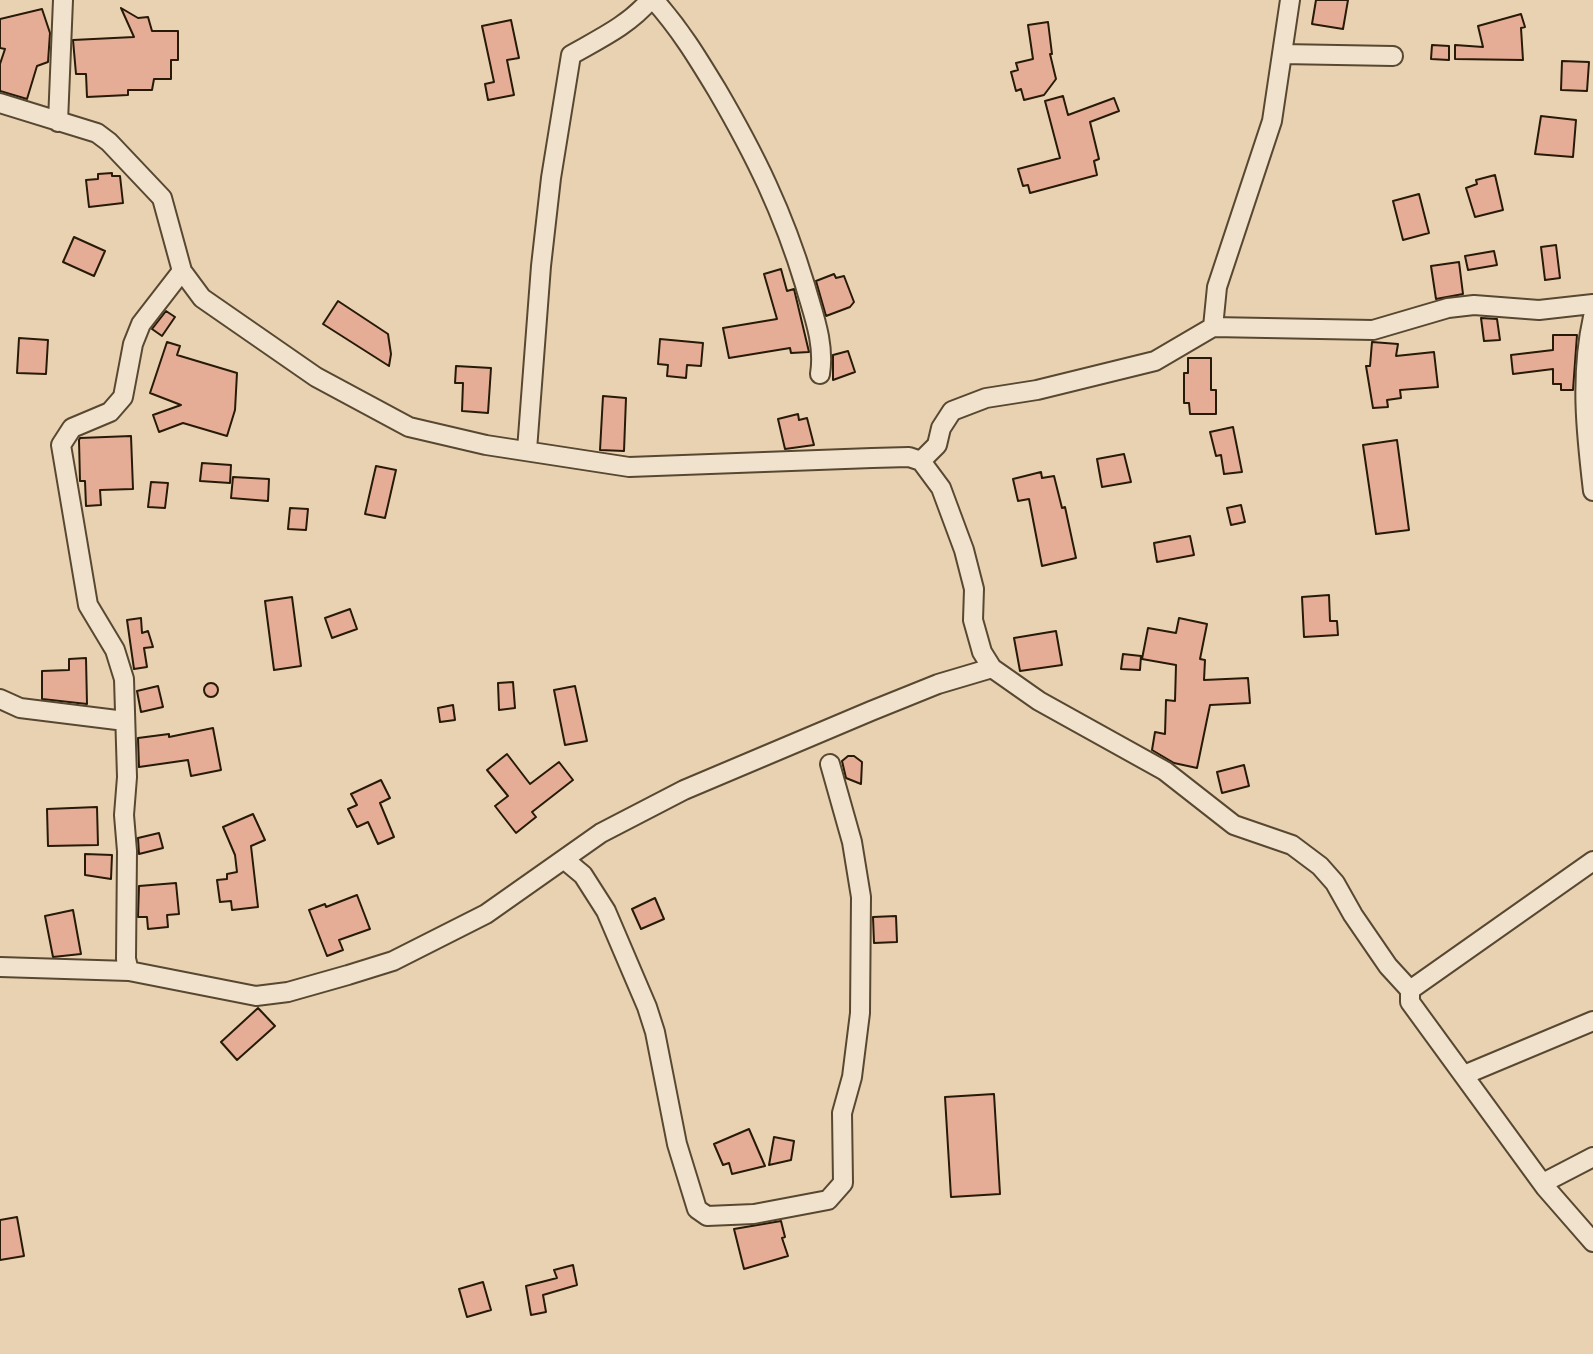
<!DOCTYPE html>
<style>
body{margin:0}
canvas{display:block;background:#e8d2b1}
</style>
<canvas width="1593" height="1354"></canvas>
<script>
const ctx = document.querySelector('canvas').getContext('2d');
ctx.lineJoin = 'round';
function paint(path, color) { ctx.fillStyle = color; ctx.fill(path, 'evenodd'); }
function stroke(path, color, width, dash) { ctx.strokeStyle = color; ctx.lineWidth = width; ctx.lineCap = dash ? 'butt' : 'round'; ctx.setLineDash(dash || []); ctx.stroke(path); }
const building = new Path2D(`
 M1316,0H1348L1343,29L1312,24Z
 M121,8L138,18L148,17L152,31H178V60H171V79H154L152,90H128V95L87,97L86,74H76L73,40L134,37Z
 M42,9L50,33L48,62L37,66L27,99L0,91V64L5,49L0,48V19Z
 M1521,14L1525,27L1521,28L1523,60L1455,59V45L1483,47L1478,26Z
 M511,20L519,58L507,60L514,95L488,100L485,84L494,82L482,26Z
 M1048,22L1052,54H1050L1056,79L1044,95L1024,100L1021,89L1016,91L1011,72L1018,70L1016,63L1033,59L1028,25Z
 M1432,45L1449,46V60L1431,59Z
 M1562,61L1589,62L1587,91L1561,90Z
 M1063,96L1068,115L1114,98L1119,111L1090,122L1099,159L1094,161L1097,175L1030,193L1028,185L1023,186L1018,169L1060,158L1045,101Z
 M1541,116L1576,120L1573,157L1535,154Z
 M112,173V176H120L123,203L89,207L86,180L98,179V174Z
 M1495,175L1503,210L1475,217L1466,188L1477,184L1476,180Z
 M1419,194L1429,233L1403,240L1393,201Z
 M74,237L105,251L94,276L63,262Z
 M1556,245L1560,278L1545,280L1541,247Z
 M1494,251L1497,265L1468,270L1465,256Z
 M1459,262L1463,294L1436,299L1431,266Z
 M781,269L787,291L794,289L809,352L791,353L790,348L729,358L723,328L777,319L764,274Z
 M834,274L836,278L844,276L854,302L850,307L826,316L816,281Z
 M338,301L388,334L391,354L389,366L323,324Z
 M166,311L175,317L162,336L152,329Z
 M1481,318L1497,319L1500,340L1484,341Z
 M1553,335H1577L1573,390H1561V384H1553V369L1513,374L1511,355L1553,350Z
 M19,338L48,340L46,374L17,373Z
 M660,339L703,343L701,366L687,365L686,378L667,376L668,365L658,364Z
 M167,342L180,346L177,355L237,373L235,410L227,436L183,423L159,432L153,415L181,405L150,393Z
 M1372,342L1398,344L1396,356L1434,352L1438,387L1400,390L1401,398L1387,400L1388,407L1373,408L1366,366H1370Z
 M848,351L855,372L833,380V355Z
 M1188,358H1211V390H1216V414H1190L1189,403H1184V373H1188Z
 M456,366L491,368L488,413L462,411L463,383H455Z
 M603,396L626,398L624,451L600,450Z
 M798,414L799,420L807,418L814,445L785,449L778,419Z
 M1233,427L1242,472L1224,474L1221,455L1216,456L1210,432Z
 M131,436L133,489L100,490L101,505L86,506L85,481H80L79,440L80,438Z
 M1397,440L1409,530L1376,534L1363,445Z
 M1124,454L1131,482L1102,487L1097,459Z
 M202,463L231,465L230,483L200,481Z
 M376,466L396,470L385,518L365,514Z
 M1041,472L1042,478L1054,476L1062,508L1065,507L1076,558L1042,566L1029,499L1018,501L1013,479Z
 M233,477L269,479L268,501L231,498Z
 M151,482L168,483L165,508L148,507Z
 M1241,505L1245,522L1231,525L1227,508Z
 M290,508L308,509L306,530L288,529Z
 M1190,536L1194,555L1157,562L1154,543Z
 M1329,595L1330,621H1337L1338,635L1304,637L1302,597Z
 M292,597L301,666L274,670L265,601Z
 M350,609L357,629L332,638L325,618Z
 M141,618L142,633L148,631L153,647L144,648L147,667L134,669L127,620Z
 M1179,618L1207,624L1200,659L1205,660L1204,680L1248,678L1250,703L1210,705L1197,768L1174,763L1152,750L1155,732L1165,734L1166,700L1175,701L1176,665L1142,659L1148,628L1176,633Z
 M1056,631L1062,665L1020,671L1014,638Z
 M1123,654L1141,656L1140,670L1121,669Z
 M86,658L87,704L42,699V671L69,670V659Z
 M513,682L515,708L499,710L498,683Z
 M204 690a7 7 0 1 1 14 0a7 7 0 1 1-14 0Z
 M158,686L163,707L141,712L137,691Z
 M575,686L587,741L565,745L554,690Z
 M453,705L455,720L440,722L438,708Z
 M213,728L221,770L191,776L188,760L139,767L138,738L169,734V737Z
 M507,754L530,784L559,762L573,780L532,812L536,817L516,833L495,806L508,796L487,770Z
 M848,756H854L862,762L861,784L846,778L842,761Z
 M1244,765L1249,786L1222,793L1217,772Z
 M381,780L390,798L380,803L394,837L378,844L368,822L357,827L348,809L357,805L351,794Z
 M97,807L98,845L48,846L47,809Z
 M253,814L265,840L251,846L258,907L232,910L231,901L220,902L217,880L227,879V874L237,872L235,855L223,827Z
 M159,833L163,848L139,854L138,838Z
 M85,854L112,855L111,879L85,875Z
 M176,883L179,914L167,915L168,927L148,929L147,917H138L139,886Z
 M357,895L370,929L339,940L343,950L327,956L309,910L325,904L326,907Z
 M655,898L664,919L641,929L632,909Z
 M73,910L81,954L53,957L45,916Z
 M896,916L897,942L874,943L873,917Z
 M258,1008L275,1026L237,1060L221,1042Z
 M994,1094L1000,1194L951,1197L945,1097Z
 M749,1129L765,1166L732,1174L729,1163L723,1165L714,1144Z
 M774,1137L794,1141L791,1160L769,1165Z
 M17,1217L24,1256L0,1260V1220Z
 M781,1221L785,1237L782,1238L788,1256L744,1269L734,1229Z
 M573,1265L577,1285L543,1295L546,1312L531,1315L526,1286L557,1278L554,1270Z
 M483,1282L491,1310L467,1317L459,1289Z`);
paint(building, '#e5ad95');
stroke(building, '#281a08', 2);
const street = new Path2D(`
 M654,0C680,29 697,57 717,90C755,155 783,212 805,285C813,314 825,343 820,374
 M1282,54L1393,56
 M0,103L97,133L109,142L162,198L182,271L202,298L316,377L409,427L486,445L629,467L872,458L909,457L921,461L941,488L964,550L974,589L973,620L982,652L992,668L1039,701L1165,771L1234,825L1292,845L1320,866L1335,883L1353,915L1388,966L1410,990V1002L1545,1187L1593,1242
 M58,122L63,0
 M1593,317C1580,375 1586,432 1593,491
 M1213,327L1217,287L1272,121L1290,0
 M527,450L541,266L551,178L571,55C599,39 629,25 650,0
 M921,461L937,445L941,428L952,411L986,398L1037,390L1155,361L1213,327L1373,330L1448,308L1474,305L1539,310L1593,304
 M0,699L20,708L125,721
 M565,860L583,875L606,911L647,1007L655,1032L677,1144L697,1209L707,1216L754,1214L828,1200L843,1183L842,1113L852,1077L860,1013L861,897L852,842L830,764
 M0,967L129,971L256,996L288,992L348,975L393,961L486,914L601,833L684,790L871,711L938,684L992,668
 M129,971L126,959L127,851L124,815L127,777L124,679L115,650L88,605L61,445L72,428L110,412L123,397L133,344L141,324L182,271
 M1410,990L1593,861
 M1464,1075L1593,1021
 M1543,1183L1593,1157`);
stroke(street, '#584832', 22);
stroke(street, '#f0e2cc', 18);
</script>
